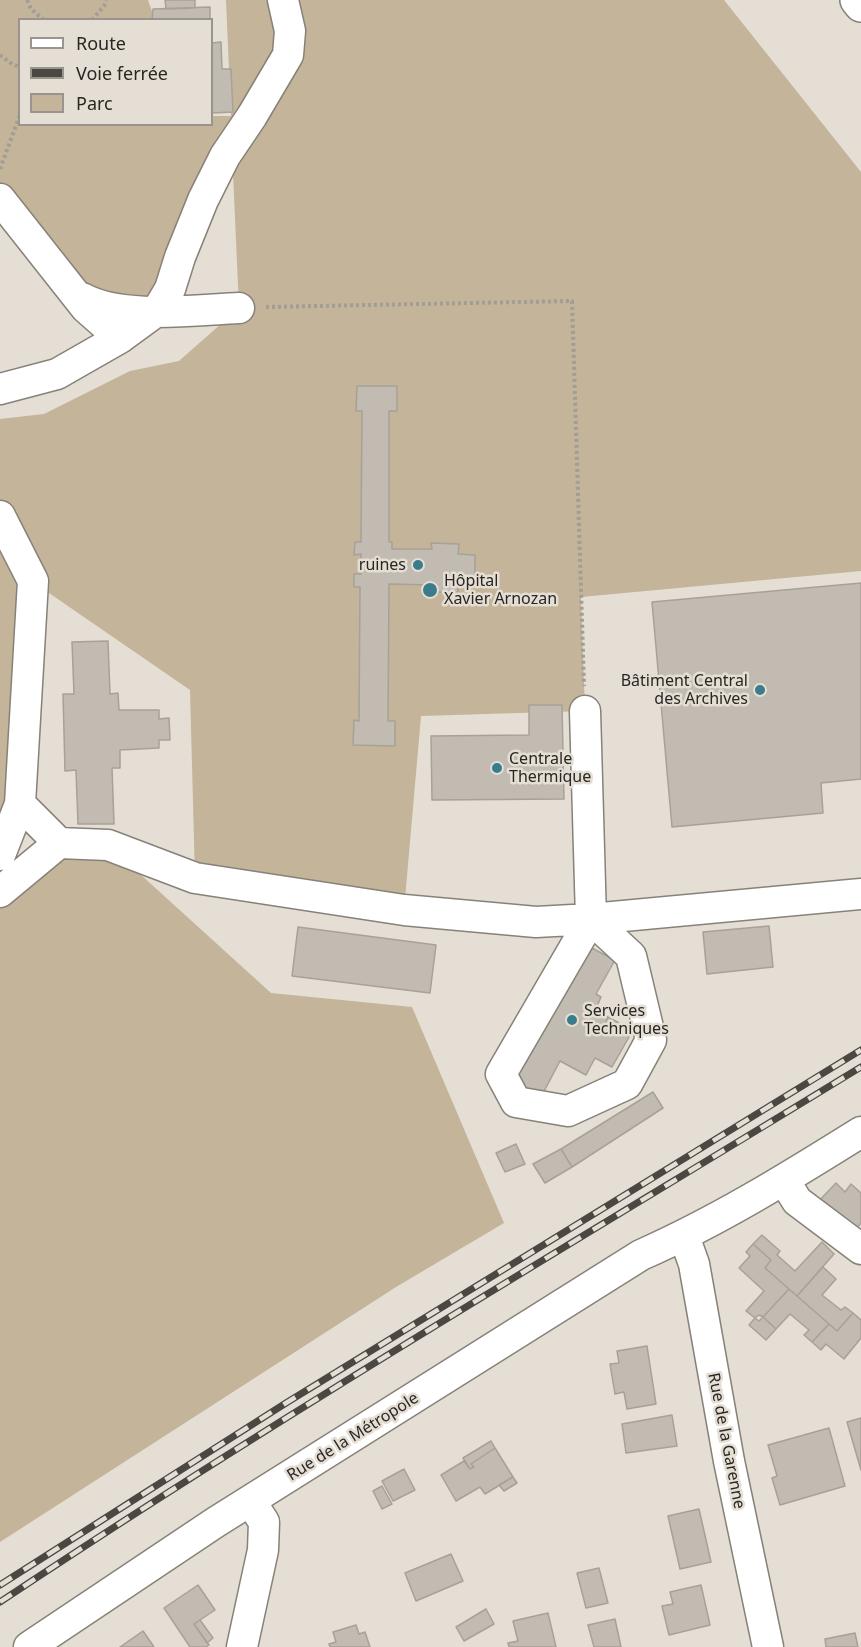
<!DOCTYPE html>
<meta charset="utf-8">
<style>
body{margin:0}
#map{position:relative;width:861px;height:1647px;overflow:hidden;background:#e4ded4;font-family:"Noto Sans",sans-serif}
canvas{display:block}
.legend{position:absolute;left:18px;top:18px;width:195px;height:108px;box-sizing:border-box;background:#e4ded4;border:2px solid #99948d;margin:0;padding:8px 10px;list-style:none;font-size:18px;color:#292623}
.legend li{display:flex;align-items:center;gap:12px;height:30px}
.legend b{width:30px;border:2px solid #99948d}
</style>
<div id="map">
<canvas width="861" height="1647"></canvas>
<ul class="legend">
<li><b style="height:8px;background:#fff"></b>Route</li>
<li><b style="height:8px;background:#4b4844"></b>Voie ferrée</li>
<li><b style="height:16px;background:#c4b499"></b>Parc</li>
</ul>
</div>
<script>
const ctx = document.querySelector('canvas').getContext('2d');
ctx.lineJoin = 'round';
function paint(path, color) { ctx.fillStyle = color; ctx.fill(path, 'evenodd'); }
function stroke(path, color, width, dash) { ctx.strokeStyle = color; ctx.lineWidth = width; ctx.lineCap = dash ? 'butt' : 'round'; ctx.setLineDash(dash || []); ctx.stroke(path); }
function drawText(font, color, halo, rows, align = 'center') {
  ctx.font = font + ' "Noto Sans",sans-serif'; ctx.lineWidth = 5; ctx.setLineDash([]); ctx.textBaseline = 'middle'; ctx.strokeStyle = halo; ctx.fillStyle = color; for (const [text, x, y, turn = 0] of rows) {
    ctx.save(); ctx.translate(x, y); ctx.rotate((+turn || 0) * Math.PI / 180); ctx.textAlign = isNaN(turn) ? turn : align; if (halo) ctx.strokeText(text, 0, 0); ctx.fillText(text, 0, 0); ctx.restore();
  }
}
paint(new Path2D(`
 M0,0H148L153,14L152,20H20V124H212V116H231L226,0H724L861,172V571L581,597L585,711L421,716L404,910L195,878L190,690L33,582L0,855V419L44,414L130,371L179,361L239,308L232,150L157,311L94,304L0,203Z
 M59,843L108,845L271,993L412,1007L504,1223L396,1287L0,1542V892Z`), '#c4b499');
const building = new Path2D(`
 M165,0H195V8L166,9Z
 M210,7V20H152L153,9Z
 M221,42L222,69H231L233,112L212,113V43Z
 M357,386H397V411H389V542H392V549H432L431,543L459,544L458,554L475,555V583H458V592H431L432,585L389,584L388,721H395V746L353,745L354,720L359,721L360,587H354V574H361V554L354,555L355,542H361L362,411H356Z
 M861,583V779L821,783L823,813L672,827L652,602Z
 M108,641L110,694L118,693L119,710H159V719L169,718L170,740H159V748L120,750V768H112L114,824H78L76,770L65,771L63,694H74L72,642Z
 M529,705H562L564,799L432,800L431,736L529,735Z
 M769,926L773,967L707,974L703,932Z
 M298,927L436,945L430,993L292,976Z
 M582,943L615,960L596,994L601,997L595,1011L608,1017L605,1024L629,1037L612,1067L595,1058L586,1075L560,1061L541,1097L510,1081Z
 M608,1017L632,1030L629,1037L605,1024Z
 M653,1092L663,1108L572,1167L561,1149Z
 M516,1144L525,1164L505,1172L496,1153Z
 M561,1149L572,1167L545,1183L533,1164Z
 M836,1183L845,1192L851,1184L861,1193V1223L856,1229L848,1221L844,1225L817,1203Z
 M762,1235L780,1251L777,1255L795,1271L822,1242L834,1254L797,1296L765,1268L771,1260L753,1244Z
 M753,1244L771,1260L765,1268L789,1289L763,1317L759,1315L755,1318L746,1311L764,1291L739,1268L750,1256L746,1252Z
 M823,1267L836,1279L822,1295L841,1310L845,1307L853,1313L837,1331L797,1296Z
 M789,1289L829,1324L812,1342L804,1335L809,1330L790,1314L776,1329L763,1317Z
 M853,1313L861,1320V1338L844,1359L826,1344L821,1350L812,1342L829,1324L837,1331Z
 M763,1317L776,1329L766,1340L749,1325L755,1318L759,1321Z
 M647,1346L656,1404L627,1409L624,1392L615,1394L610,1364L619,1363L617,1351Z
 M672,1415L677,1446L626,1453L622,1424Z
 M861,1418V1470L847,1422Z
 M829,1428L845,1486L780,1505L772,1478L777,1476L768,1445Z
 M491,1441L495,1448L471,1464L474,1467L470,1469L463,1458Z
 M495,1448L513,1477L485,1494L480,1487L456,1501L441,1475L464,1461L470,1469L474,1467L471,1464Z
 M404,1469L415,1490L393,1501L382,1481Z
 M513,1477L517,1483L504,1491L499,1485Z
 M382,1486L392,1504L382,1509L373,1491Z
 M699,1509L711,1562L680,1569L668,1516Z
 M451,1554L463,1581L416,1601L405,1573Z
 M599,1568L608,1603L586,1608L577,1573Z
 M198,1585L215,1610L194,1624L209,1645L206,1647H190L164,1608Z
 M701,1585L710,1625L669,1635L662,1606L673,1604L670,1592Z
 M486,1609L494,1624L464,1641L456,1627Z
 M548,1613L556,1647H509L508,1643L518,1641L513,1621Z
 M615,1619L621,1647H594L588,1625Z
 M200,1620L213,1638L207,1643L194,1624Z
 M356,1625L359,1634L365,1632L370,1647H330L329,1644L336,1642L333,1632Z
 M143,1631L154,1647H120Z
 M855,1633L858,1647H826L825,1639Z`);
paint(building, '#c1bbb2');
stroke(building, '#a7a198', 1.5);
const minor = new Path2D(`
 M0,199L86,308L120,338L57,374L0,389
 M82,298C122,320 194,310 239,308
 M120,338L157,311L170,289L180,257L203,200L225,156L252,116L288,55L290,31L283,0
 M0,516L33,581L20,804L0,855
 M585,711L591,919L501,1074L516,1102L568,1111L627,1084L651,1040L631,956L591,919
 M20,804L59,843L108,845L195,878L404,910L536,922L591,919L861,894
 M0,892L59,843
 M784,1180L797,1201L861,1249
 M684,1236L694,1264L729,1461L768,1647
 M29,1647L216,1522L641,1255C718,1221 789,1177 861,1132
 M242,1647L263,1550L264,1522L251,1502`);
const highway = new Path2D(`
 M857,0L861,5`);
stroke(minor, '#878279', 33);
stroke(highway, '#878279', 36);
stroke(new Path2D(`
 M27,0L31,9L44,20
 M92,20L104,6L106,0
 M0,55L12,64L20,67
 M0,169L20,115
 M266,307L572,301L584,686`), '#a29d95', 4, [3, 3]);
stroke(minor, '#fff', 30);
stroke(highway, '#fff', 33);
const rail = new Path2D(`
 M0,1585L286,1403L861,1050
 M0,1602C281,1415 573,1243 861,1067`);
stroke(rail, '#4b4844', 7);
stroke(rail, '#e4ded4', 4.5, [14]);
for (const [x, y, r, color] of [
 [418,565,6,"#397d8c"],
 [430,590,8,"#397d8c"],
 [760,690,6,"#397d8c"],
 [497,768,6,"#397d8c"],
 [572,1020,6,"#397d8c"]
]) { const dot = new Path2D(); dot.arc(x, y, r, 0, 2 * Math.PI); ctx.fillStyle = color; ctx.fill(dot); stroke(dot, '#e4ded4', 2); }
drawText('16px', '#292623', '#e4ded4', [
 ["ruines",406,565,"right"],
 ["Hôpital",444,581],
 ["Xavier Arnozan",444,599],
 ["Bâtiment Central",748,681,"right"],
 ["des Archives",748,699,"right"],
 ["Centrale",509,759],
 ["Thermique",509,777],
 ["Services",584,1011],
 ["Techniques",584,1029]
], 'left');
drawText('16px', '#292623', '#e4ded4', [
 ["Rue de la Métropole",353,1437,-32],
 ["Rue de la Garenne",726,1441,79]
]);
</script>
